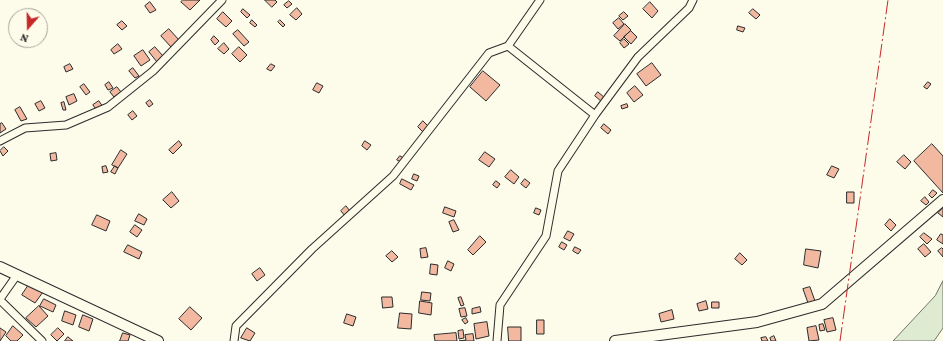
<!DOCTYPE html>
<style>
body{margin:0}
#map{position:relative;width:943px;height:341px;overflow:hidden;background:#fdfbea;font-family:"Crimson Pro",serif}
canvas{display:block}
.north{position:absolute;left:8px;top:8px;width:40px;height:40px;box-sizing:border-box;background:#fdfbea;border:1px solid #a9a89e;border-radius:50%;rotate:200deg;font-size:11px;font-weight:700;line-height:16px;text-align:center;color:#2b2b2b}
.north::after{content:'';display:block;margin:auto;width:14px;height:18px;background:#c62828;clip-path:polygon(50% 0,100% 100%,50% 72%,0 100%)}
</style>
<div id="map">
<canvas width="943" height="341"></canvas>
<div class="north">N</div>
</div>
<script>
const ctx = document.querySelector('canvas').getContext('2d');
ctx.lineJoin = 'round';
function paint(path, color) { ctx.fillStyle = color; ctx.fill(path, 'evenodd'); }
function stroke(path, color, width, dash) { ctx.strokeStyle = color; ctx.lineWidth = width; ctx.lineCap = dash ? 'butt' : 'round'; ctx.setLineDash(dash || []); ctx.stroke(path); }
const green = new Path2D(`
 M943,281V328L934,341H893L935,296Z`);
paint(green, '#deebd1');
stroke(green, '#74746e', 1);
const building = new Path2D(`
 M183,0H200L190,10L181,2Z
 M265,0H275L277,2L272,7Z
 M289,1L292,4L287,8L284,5Z
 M150,2L156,10L150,13L145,6Z
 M650,2L658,11L652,18L643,9Z
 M297,8L302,14L296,20L290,15Z
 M243,9L250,15L247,18L241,12Z
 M753,9L760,15L756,19L749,13Z
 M223,12L232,21L226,27L217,19Z
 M624,12L628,16L623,20L619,16Z
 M619,18L624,24L618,29L613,23Z
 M252,20L257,25L255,27L250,23Z
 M280,20L285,25L283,27L278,22Z
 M122,21L127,26L122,30L117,25Z
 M625,24L631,30L620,41L614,36Z
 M738,26L745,28L743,32L737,30Z
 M169,29L179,40L171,47L161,36Z
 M238,30L249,42L244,46L233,34Z
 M631,31L637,37L631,44L624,37Z
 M214,36L219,41L215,45L211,40Z
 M624,39L629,44L624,48L620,43Z
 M224,43L229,49L224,54L218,49Z
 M118,44L122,49L114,54L111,50Z
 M155,47L163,56L157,62L149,52Z
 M239,47L247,55L240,62L232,54Z
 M143,50L150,60L141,66L134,56Z
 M652,63L661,75L646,86L637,74Z
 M70,64L73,69L66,72L64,67Z
 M271,64L275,66L271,71L267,69Z
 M133,68L139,76L135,78L129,71Z
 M483,71L500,85L486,101L470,87Z
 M109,82L113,88L108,90L105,85Z
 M928,82L931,84L927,89L924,87Z
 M317,83L323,86L319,93L313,90Z
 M84,84L90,92L86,95L80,87Z
 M635,86L643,95L634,102L627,93Z
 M117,87L121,92L114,97L110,92Z
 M598,92L605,98L602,102L595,96Z
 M74,94L77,101L69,105L66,97Z
 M150,100L153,104L149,107L146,103Z
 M41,101L45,108L39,111L35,104Z
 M99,101L103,107L97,111L93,105Z
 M64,102L66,110H63L61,103Z
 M627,104L628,107L622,109L621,106Z
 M20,107L27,119L21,121L15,110Z
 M133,111L137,116L132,120L128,115Z
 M423,121L428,126L423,132L418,127Z
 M2,123L6,129L0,133V124Z
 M604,124L611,130L608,134L601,128Z
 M179,141L182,145L173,154L169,150Z
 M365,141L371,145L367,150L362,146Z
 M932,144L943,156V193L914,161Z
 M4,147L8,151L3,156L0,151Z
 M121,150L127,154L118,168L112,165Z
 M485,152L495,159L489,167L479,160Z
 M56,153L57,160L51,161L50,154Z
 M904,155L911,162L905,169L897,162Z
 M400,156L404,158L401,162L397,160Z
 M106,166L108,172L103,173L102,167Z
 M115,166L118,168L115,174L111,172Z
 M832,166L839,169L834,178L827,175Z
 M511,170L519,177L514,184L505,177Z
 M414,174L419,176L417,181L412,179Z
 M402,179L414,185L411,190L400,184Z
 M525,179L530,183L526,188L521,184Z
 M496,181L500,184L497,188L493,185Z
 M933,190L937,193L932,198L929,195Z
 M172,192L179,201L171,208L163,200Z
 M847,192H854V203H847Z
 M925,197L929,202L926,205L921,201Z
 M346,206L350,211L345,216L341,211Z
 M445,207L456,211L454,217L443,213Z
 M536,208L541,210L539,215L534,213Z
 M943,208V217L938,213Z
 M139,214L147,219L144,225L135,221Z
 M97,215L110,221L106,231L92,225Z
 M890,219L896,225L891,231L885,225Z
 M454,220L459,230L453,232L449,222Z
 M135,225L142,230L137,237L130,232Z
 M568,231L574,234L570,241L564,238Z
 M924,233L932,239L927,244L920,237Z
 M941,234L943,235V244L937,240Z
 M480,236L486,242L473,255L468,250Z
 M562,242L567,245L564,250L559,247Z
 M924,244L931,252L925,257L918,249Z
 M128,245L142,252L139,259L124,252Z
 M575,247L581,250L578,254L573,251Z
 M426,248L428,257L421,258L420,249Z
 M942,248L943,249V257L938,251Z
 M806,249L821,251L818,268L804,265Z
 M392,251L398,257L392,262L386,256Z
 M740,253L747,260L742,265L735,259Z
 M448,261L454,264L451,271L445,268Z
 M431,264L438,265L437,275L430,274Z
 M260,268L265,275L257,281L252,274Z
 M30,283L43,292L35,303L22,295Z
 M810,287L815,301L808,303L803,289Z
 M422,292L431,293L430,301L421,300Z
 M382,297H392L393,307L383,308Z
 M461,297L464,305L461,306L458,298Z
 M44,299L56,305L53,312L40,306Z
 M420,301L432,303L431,315L419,313Z
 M706,301L708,309L699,311L697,304Z
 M712,302H719V308H712Z
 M39,306L48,316L36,327L26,318Z
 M190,307L202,318L191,330L179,319Z
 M480,307L481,312L472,314V309Z
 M465,308L467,316L461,317L459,309Z
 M672,310L674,319L661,322L659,314Z
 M65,311L76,315L73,325L62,321Z
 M400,313L412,314L411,329L398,328Z
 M347,314L356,317L353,326L344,323Z
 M83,315L93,319L89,331L79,327Z
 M466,318L468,322L465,324L462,320Z
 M833,318L836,330L827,332L824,320Z
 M537,320H544V334H537Z
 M487,322L489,336L476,339L474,324Z
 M823,324L825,330L820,331L819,325Z
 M13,326L23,335L17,341H11L6,336Z
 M816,326L819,340L809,341L807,328Z
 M508,327H521V341H509Z
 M0,328L6,332L0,341Z
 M58,328L64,334L57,341L51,335Z
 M247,328L255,333L250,341L241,338Z
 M463,330L464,338L459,339L458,331Z
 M123,333L130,335L128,341H120Z
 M456,333L457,341H435L434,335Z
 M473,334L474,341H459L466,340L465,335Z
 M774,336L776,341H771L770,338Z
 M68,337L73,341H65Z
 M766,337L768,341H762L761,338Z`);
paint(building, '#f2b8a0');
stroke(building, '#2b2b2b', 1);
const street = new Path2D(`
 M540,0L508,46L595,115
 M0,141L25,128L66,125L108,107L153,71L222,0
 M0,299L17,275
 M0,300L42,341
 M234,341L236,326L312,249L393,176L489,53L508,46
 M497,341L500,305L546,236L558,171L595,115L638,57L689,8L693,0`);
const secondary = new Path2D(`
 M0,267L158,341
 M615,341L757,322L822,304L943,200`);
stroke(street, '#2b2b2b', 9);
stroke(secondary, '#2b2b2b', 12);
stroke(street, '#fdfbea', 7);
stroke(secondary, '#fdfbea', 10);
stroke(new Path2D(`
 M840,341L888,0`), '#c62828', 1, [14, 3, 2, 3]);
</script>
